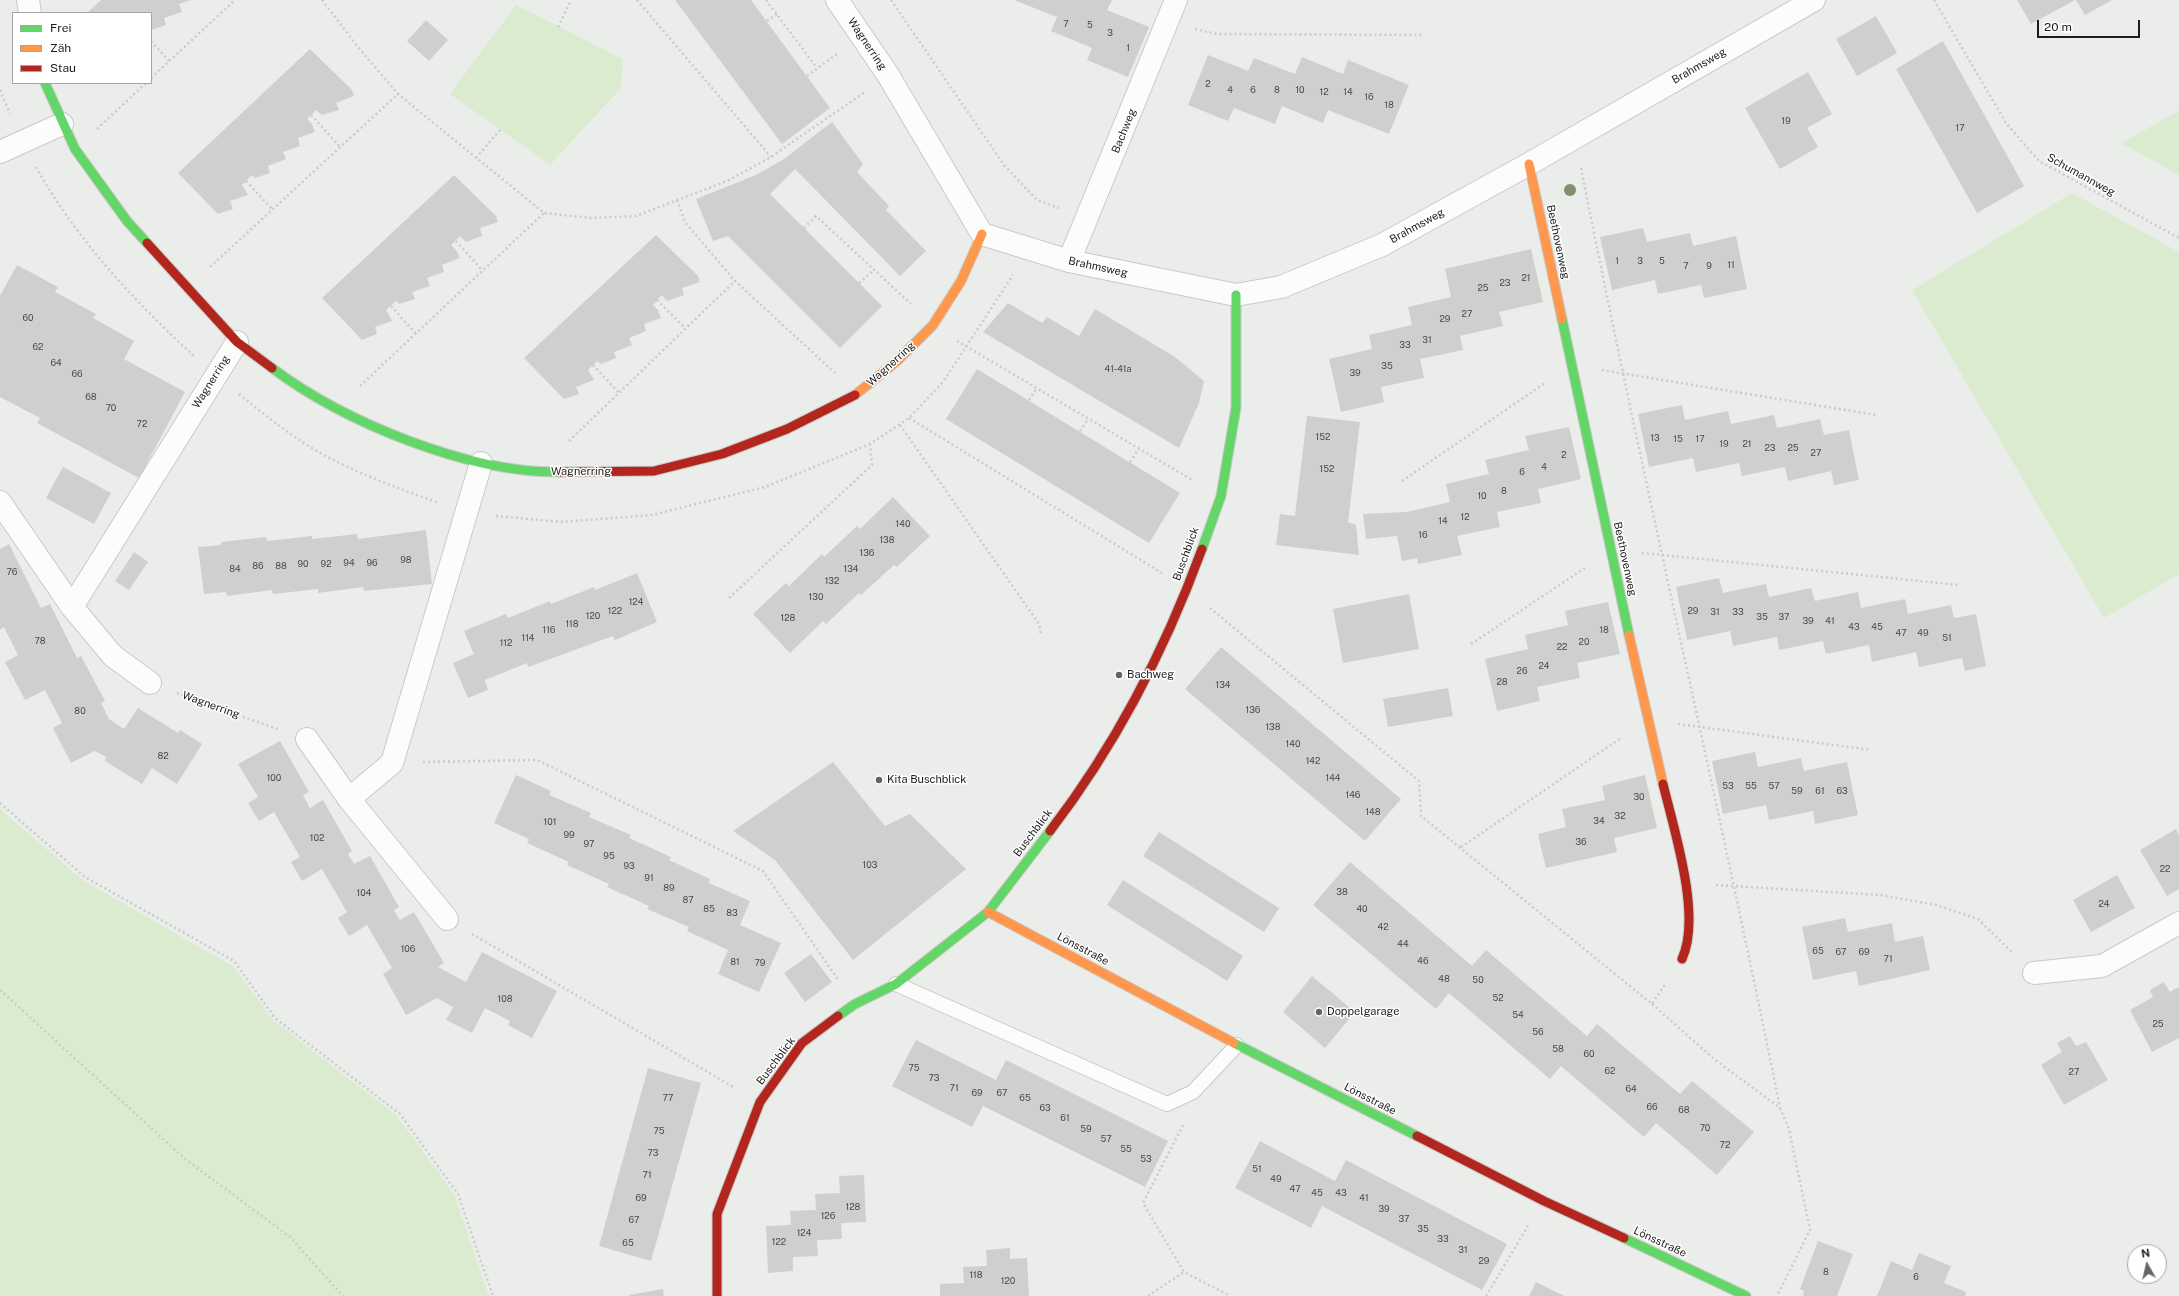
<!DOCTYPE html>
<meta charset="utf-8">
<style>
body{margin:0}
#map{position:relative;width:2179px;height:1296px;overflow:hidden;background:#ebedea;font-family:"Public Sans",sans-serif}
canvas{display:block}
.legend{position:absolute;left:12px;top:12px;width:140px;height:72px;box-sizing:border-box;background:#fff;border:1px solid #a4a5a4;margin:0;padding:5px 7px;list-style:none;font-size:12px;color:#1c1d1b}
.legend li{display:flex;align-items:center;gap:8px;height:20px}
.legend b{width:20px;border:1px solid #a4a5a4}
.north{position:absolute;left:2127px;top:1244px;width:40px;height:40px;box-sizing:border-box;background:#fff;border:1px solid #a4a5a4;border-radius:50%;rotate:352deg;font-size:11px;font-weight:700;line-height:16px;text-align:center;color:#1c1d1b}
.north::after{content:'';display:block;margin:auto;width:14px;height:18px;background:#646663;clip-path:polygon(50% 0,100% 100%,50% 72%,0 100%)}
.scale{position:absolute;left:2037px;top:20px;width:103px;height:18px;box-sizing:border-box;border:2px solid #1c1d1b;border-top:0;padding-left:5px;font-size:12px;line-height:14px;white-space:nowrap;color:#1c1d1b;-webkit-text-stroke:3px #fff;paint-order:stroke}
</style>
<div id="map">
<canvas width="2179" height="1296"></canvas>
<ul class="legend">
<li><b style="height:5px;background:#63d668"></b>Frei</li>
<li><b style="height:5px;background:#ff974d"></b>Zäh</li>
<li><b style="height:5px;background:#b3261e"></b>Stau</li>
</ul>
<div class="north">N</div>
<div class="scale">20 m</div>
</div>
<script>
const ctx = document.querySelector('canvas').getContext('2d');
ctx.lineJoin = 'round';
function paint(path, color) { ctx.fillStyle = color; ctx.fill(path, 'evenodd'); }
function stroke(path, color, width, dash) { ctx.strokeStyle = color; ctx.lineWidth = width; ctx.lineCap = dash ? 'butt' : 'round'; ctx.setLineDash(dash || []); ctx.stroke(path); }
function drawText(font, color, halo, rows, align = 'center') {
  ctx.font = font + ' "Public Sans",sans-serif'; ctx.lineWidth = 3; ctx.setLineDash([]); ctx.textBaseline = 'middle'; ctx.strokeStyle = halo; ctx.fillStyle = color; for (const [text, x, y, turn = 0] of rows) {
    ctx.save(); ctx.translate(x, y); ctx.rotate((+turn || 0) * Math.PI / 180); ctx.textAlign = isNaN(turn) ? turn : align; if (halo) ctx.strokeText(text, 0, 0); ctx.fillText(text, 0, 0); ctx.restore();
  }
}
paint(new Path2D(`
 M516,5L623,59L621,88L550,165L450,94Z
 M2179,111V175L2121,143Z
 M2072,193L2179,252V574L2104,618L1912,290Z
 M0,809L81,879L234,967L273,1020L397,1116L454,1194L489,1296H0Z`), '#daebd0');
paint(new Path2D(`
 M101,0H191L179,4L182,12L164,18L166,25L151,30V13H87Z
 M675,0H751L830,108L782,144Z
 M1014,0H1112L1107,10L1149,27L1128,77L1087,60L1092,48L1051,31L1057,17Z
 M2017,0H2075L2031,24Z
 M2076,0H2112L2085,15Z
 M1876,16L1897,53L1857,76L1836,39Z
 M426,20L448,40L429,61L407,41Z
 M1943,41L2024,186L1977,213L1896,69Z
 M310,49L352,90L354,96L336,103L339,110L322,115L316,110L307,119L312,124L315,132L298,138L300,146L283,152L286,159L268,166L270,173L255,178L252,175L242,185L248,195L230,201L233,209L218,214L178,173Z
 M1208,55L1248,71L1254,58L1295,74L1302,57L1343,74L1348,60L1409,85L1389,134L1328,110L1323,123L1282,106L1275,124L1234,108L1228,121L1188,105Z
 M1808,72L1832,114L1807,128L1818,147L1780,169L1745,108Z
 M832,122L863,164L857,172L889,206L886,210L926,251L900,276L795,169L770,194L882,306L840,348L728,236L713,241L696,199L756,175L784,159Z
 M454,175L496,216L498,222L480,228L482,236L466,242L460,236L451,245L456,250L460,258L442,265L444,272L427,278L430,286L412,292L415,299L399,304L396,301L386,310L392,321L375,327L377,334L362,340L322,298Z
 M1643,228L1647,242L1690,233L1693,246L1736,236L1747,289L1704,298L1701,285L1658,294L1655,280L1612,290L1600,237Z
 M656,235L698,276L700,282L682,288L684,295L667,301L662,295L653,305L658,310L661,318L644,324L646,331L629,338L632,345L614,352L616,358L601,364L597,361L588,370L594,380L576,387L579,394L564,399L524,358Z
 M1531,249L1543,302L1499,312L1503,326L1460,336L1463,350L1420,359L1424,378L1381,387L1384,402L1341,412L1329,359L1372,349L1369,335L1412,325L1408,307L1451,297L1445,269Z
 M17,265L58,287L55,292L96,314L93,318L134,341L124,359L185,392L139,478L37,423L40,418L0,397V296Z
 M1008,303L1042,323L1047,317L1079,336L1095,309L1175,357L1204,381L1199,403L1179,448L983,332Z
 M977,369L1180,493L1149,543L946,419Z
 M1682,405L1685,420L1728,411L1731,424L1774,415L1777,428L1820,419L1824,435L1849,430L1859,480L1834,485L1831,471L1788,481L1785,467L1742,476L1739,463L1696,472L1693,458L1649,467L1638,414Z
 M1307,416L1360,422L1348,522L1356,525L1359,555L1276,545L1280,514L1295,516Z
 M1569,427L1581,479L1538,489L1541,503L1497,512L1500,527L1457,536L1462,555L1418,564L1417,558L1402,561L1397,536L1366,539L1363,514L1407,512L1450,502L1446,484L1489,474L1485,460L1529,450L1525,436Z
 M63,467L111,493L94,524L46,498Z
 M893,497L930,536L897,567L894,565L861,595L859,593L826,624L823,621L790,653L753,614L786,583L789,586L822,554L824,557L857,526L860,529Z
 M426,530L432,584L364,591L363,587L318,593V589L273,594L272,590L227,596L226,592L204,594L198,547L221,545V542L266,537L267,541L312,536V539L357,534L358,539Z
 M9,544L41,608L50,604L77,658L81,656L105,701L101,703L109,719L124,729L138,708L178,733L180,730L202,744L177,784L152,768L142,784L105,761L106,757L95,751L71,763L53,728L62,723L45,690L25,700L5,662L18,655L4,627L0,630V549Z
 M134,552L148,562L129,590L115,581Z
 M637,573L657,622L615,640L613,636L528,667L527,663L485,680L488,690L468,698L453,663L474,654L464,631L506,614L508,618L550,601L551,604L594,587L595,590Z
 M1719,578L1723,593L1766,584L1769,597L1811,588L1815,601L1858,592L1861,608L1905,599L1908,614L1951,605L1954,618L1976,614L1986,666L1965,671L1962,658L1919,667L1916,652L1872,662L1869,645L1826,654L1823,641L1779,650L1777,637L1733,646L1730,631L1687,640L1676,587Z
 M1409,594L1419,649L1343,663L1333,609Z
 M1608,602L1620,654L1577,663L1580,678L1537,687L1540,701L1497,711L1485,659L1528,649L1525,635L1568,625L1565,611Z
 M1221,647L1401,799L1365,841L1185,689Z
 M1448,688L1453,716L1388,727L1383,699Z
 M280,741L309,792L303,795L310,808L323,800L352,851L348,854L354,864L370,856L399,907L394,910L400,920L414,912L444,963L438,967L466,982L482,952L557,991L532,1038L508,1025L510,1021L485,1008L472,1033L446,1020L453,1007L437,998L406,1015L383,974L392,968L367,925L349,936L338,918L347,912L322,869L302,881L291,862L300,857L274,812L259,821L248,803L258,797L238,764Z
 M1755,752L1758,767L1801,758L1804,771L1847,762L1858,815L1815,824L1813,811L1769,820L1766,805L1723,814L1712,761Z
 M833,762L885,826L910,814L966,869L853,960L775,860L733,831Z
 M516,775L551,791L549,795L591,813L589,817L631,835L629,838L671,857L669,860L710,879L709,883L750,901L740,925L781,943L759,992L718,974L728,950L687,931L689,927L647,909L649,906L607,887L609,884L567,865L569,862L527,843L529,839L494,823Z
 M1645,775L1657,828L1614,838L1617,852L1546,868L1538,834L1566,827L1562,809L1605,800L1602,786Z
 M2176,829L2179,835V889L2167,896L2140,850Z
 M1159,832L1279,908L1264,932L1143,856Z
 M1350,862L1472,966L1486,950L1587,1036L1597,1024L1680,1094L1692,1081L1754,1132L1717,1175L1656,1123L1644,1137L1561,1066L1550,1079L1449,993L1436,1009L1313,905Z
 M2117,875L2135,908L2091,932L2073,900Z
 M1123,880L1243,956L1227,981L1107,905Z
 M1845,918L1848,932L1892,923L1895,942L1923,936L1930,970L1859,986L1856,971L1813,980L1802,927Z
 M811,954L832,982L805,1002L784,973Z
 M1312,976L1355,1012L1325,1048L1283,1012Z
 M2164,982L2170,992L2178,987L2179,990V1038L2152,1052L2130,1010L2153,997L2150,990Z
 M2070,1036L2076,1046L2086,1042L2108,1080L2064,1105L2041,1065L2062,1052L2057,1043Z
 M916,1040L996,1080L1006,1060L1168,1141L1145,1187L983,1106L972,1127L892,1086Z
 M648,1068L701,1083L651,1261L599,1246Z
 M1260,1141L1335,1181L1346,1160L1507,1244L1482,1290L1322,1206L1311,1228L1235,1188Z
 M864,1175L866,1222L841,1223L842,1239L817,1240L818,1256L793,1257V1271L768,1273L766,1226L791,1225L790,1211L816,1210L815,1194L840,1193L839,1176Z
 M1818,1241L1853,1254L1837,1296H1803L1804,1291L1800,1289Z
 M1010,1248V1259L1027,1258L1029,1296H940V1284L964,1283L963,1267L987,1266L986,1250Z
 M1919,1253L1951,1266L1944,1283L1966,1292L1965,1296H1877L1891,1261L1912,1270Z
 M1536,1282L1556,1292L1565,1296H1529Z
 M663,1289L664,1296H629V1295Z`), '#ced0ce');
const lane = new Path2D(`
 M896,984L1167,1104L1193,1092L1237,1045`);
const street = new Path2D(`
 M28,0L30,13
 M837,0L888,75L982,234L1069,261L1236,295L1281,287L1382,245L1529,164L1814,0
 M0,152L62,124
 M1069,261L1176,0
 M0,502L72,607L113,656L150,683
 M72,607L237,342
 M307,739L349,799L447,919
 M349,799L392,763L481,463
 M2034,973L2102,966L2179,923`);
const fast = new Path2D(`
 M45,83L75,149L127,221L147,243
 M1562,319L1629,635
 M272,368C344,422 468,473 559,472
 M1202,549L1221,496L1236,408V295
 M838,1016L855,1004L896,984L988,912L1050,831
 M1234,1043L1417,1136
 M1624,1238L1746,1296`);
const slow = new Path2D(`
 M1529,164L1562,319
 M855,395L897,361L933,325L961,281L982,234
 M1629,635L1663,784
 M988,912L1234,1043`);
const jam = new Path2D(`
 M147,243L237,342L272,368
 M559,472L654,471L722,454L787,429L855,395
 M1663,784C1674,830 1702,916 1682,959
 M1050,831C1116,745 1165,650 1202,549
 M1417,1136L1544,1201L1624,1238
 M717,1296V1214L760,1102L802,1043L838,1016`);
stroke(lane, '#c9cac8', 16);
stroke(street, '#c9cac8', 24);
stroke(fast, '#c9cac8', 11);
stroke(slow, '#c9cac8', 11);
stroke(jam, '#c9cac8', 11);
stroke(new Path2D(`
 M322,0L358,47L398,94L544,213L591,218L636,216L727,181L771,157L865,92
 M637,0L771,157
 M766,0L817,68
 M891,0L1004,165L1037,200L1059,208
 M1934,0L2006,123L2039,161L2179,238
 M767,21L777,14
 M558,27L571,0
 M1195,29L1217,34L1424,35
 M151,41L169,61
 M807,76L837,54
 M151,78L235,0
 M0,90L10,114
 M311,115L340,147
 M97,129L146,83
 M476,158L500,130
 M36,167C76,239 134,301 194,356
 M1581,168C1643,482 1717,794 1780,1108
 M246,181L272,209
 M677,200L685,222L735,281L835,373
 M804,228L816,216L911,304
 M456,241L483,271
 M210,267L398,94
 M859,283L874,270
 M657,300L685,328
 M391,306L416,334
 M957,341L1194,481
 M593,365L619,393
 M1602,370L1876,415
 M360,386L544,213
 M239,394C262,413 285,431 310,447C350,471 395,487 439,503
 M1029,400L1036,389
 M909,418L1162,573
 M900,425L1039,624L1041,635
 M1080,431L1088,419
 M569,441L735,281
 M1130,462L1139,448
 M1402,481L1545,383
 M496,516L561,522L652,515L765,487L870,444L909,418L943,382L1013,275
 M1642,553L1959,585
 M729,598L872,465L870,444
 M1210,608L1419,781L1421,816L1652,1004L1666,983
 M1471,644L1585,568
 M177,693L280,730
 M1678,724L1871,750
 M423,762L537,760L763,871L839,981
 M0,803L85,877L234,961L275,1018L400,1114L458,1194L493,1296
 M1461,847L1621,738
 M1716,885L1880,895L1936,905L1978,919L2013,953
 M472,934L735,1088
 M0,990L184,1158L290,1237L343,1296
 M1652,1004L1714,1059L1780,1108L1789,1129L1810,1230L1777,1296
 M1183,1125L1143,1203L1184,1272L1230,1296
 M1148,1296L1184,1272
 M1486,1296L1528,1226`), '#cacbca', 2.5, [2, 3]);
stroke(lane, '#fcfcfc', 14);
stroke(street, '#fcfcfc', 22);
stroke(fast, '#63d668', 9);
stroke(slow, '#ff974d', 9);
stroke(jam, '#b3261e', 9);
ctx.fillStyle = '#7f916a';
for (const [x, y] of [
 [1570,190]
]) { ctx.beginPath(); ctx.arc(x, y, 6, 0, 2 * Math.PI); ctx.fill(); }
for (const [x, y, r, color] of [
 [1119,675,4,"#646663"],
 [879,780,4,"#646663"],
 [1319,1012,4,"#646663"]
]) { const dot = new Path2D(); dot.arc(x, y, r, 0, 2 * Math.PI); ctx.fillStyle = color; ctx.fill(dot); stroke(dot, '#fff', 1.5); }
drawText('9px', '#484a48', null, [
 ["7",1066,24],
 ["5",1090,25],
 ["3",1110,33],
 ["1",1128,48],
 ["2",1208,84],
 ["4",1230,90],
 ["6",1253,90],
 ["8",1277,90],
 ["10",1300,90],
 ["12",1324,92],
 ["14",1348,92],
 ["16",1369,97],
 ["18",1389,105],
 ["19",1786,121],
 ["17",1960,128],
 ["1",1617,261],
 ["3",1640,261],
 ["5",1662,261],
 ["11",1731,265],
 ["7",1686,266],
 ["9",1709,266],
 ["21",1526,278],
 ["23",1505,283],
 ["25",1483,288],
 ["27",1467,314],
 ["60",28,318],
 ["29",1445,319],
 ["31",1427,340],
 ["33",1405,345],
 ["62",38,347],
 ["64",56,363],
 ["35",1387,366],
 ["41-41a",1118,369],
 ["39",1355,373],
 ["66",77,374],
 ["68",91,397],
 ["70",111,408],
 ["72",142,424],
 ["152",1323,437],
 ["13",1655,438],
 ["15",1678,439],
 ["17",1700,439],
 ["19",1724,444],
 ["21",1747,444],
 ["23",1770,448],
 ["25",1793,448],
 ["27",1816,453],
 ["2",1564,455],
 ["4",1544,467],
 ["152",1327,469],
 ["6",1522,472],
 ["8",1504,491],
 ["10",1482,496],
 ["12",1465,517],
 ["14",1443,521],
 ["140",903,524],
 ["16",1423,535],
 ["138",887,540],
 ["136",867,553],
 ["98",406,560],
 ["94",349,563],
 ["96",372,563],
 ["90",303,564],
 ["92",326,564],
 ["86",258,566],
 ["88",281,566],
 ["84",235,569],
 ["134",851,569],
 ["76",12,572],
 ["132",832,581],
 ["130",816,597],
 ["124",636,602],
 ["122",615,611],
 ["29",1693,611],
 ["31",1715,612],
 ["33",1738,612],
 ["120",593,616],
 ["35",1762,617],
 ["37",1784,617],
 ["128",788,618],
 ["39",1808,621],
 ["41",1830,621],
 ["118",572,624],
 ["43",1854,627],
 ["45",1877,627],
 ["116",549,630],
 ["18",1604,630],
 ["47",1901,633],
 ["49",1923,633],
 ["114",528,638],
 ["51",1947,638],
 ["78",40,641],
 ["20",1584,642],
 ["112",506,643],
 ["22",1562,647],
 ["24",1544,666],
 ["26",1522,671],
 ["28",1502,682],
 ["134",1223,685],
 ["136",1253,710],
 ["80",80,711],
 ["138",1273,727],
 ["140",1293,744],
 ["82",163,756],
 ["142",1313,761],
 ["100",274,778],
 ["144",1333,778],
 ["53",1728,786],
 ["55",1751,786],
 ["57",1774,786],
 ["59",1797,791],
 ["61",1820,791],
 ["63",1842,791],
 ["146",1353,795],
 ["30",1639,797],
 ["148",1373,812],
 ["32",1620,816],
 ["34",1599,821],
 ["101",550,822],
 ["99",569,835],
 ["102",317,838],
 ["36",1581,842],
 ["97",589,844],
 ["95",609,856],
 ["103",870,865],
 ["93",629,866],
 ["22",2165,869],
 ["91",649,878],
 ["89",669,888],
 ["38",1342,892],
 ["104",364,893],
 ["87",688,900],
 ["24",2104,904],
 ["85",709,909],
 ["40",1362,909],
 ["83",732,913],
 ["42",1383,927],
 ["44",1403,944],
 ["106",408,949],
 ["65",1818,951],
 ["67",1841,952],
 ["69",1864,952],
 ["71",1888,959],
 ["46",1423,961],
 ["81",735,962],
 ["79",760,963],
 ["48",1444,979],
 ["50",1478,980],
 ["52",1498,998],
 ["108",505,999],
 ["54",1518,1015],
 ["25",2158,1024],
 ["56",1538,1032],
 ["58",1558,1049],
 ["60",1589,1054],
 ["75",914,1068],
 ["62",1610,1071],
 ["27",2074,1072],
 ["73",934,1078],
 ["71",954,1088],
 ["64",1631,1089],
 ["69",977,1093],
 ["67",1002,1093],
 ["77",668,1098],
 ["65",1025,1098],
 ["66",1652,1107],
 ["63",1045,1108],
 ["68",1684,1110],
 ["61",1065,1118],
 ["70",1705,1128],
 ["59",1086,1129],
 ["75",659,1131],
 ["57",1106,1139],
 ["72",1725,1145],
 ["55",1126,1149],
 ["73",653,1153],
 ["53",1146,1159],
 ["51",1257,1169],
 ["71",647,1175],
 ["49",1276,1179],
 ["47",1295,1189],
 ["45",1317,1193],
 ["43",1341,1193],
 ["69",641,1198],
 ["41",1364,1198],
 ["128",853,1207],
 ["39",1384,1209],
 ["126",828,1216],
 ["37",1404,1219],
 ["67",634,1220],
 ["35",1423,1229],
 ["124",804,1233],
 ["33",1443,1239],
 ["122",779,1242],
 ["65",628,1243],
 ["31",1463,1250],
 ["29",1484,1261],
 ["8",1826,1272],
 ["118",976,1275],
 ["6",1916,1277],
 ["120",1008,1281]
]);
drawText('11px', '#1c1d1b', '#fff', [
 ["Wagnerring",867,44,56],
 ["Brahmsweg",1699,66,-30],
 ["Bachweg",1124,131,-68],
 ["Schumannweg",2081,175,29],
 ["Brahmsweg",1417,226,-29],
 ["Beethovenweg",1558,242,78],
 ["Brahmsweg",1098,267,12],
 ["Wagnerring",891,364,-42],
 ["Wagnerring",211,382,-58],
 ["Wagnerring",581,472],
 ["Buschblick",1186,554,-70],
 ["Beethovenweg",1625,559,78],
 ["Wagnerring",211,705,20],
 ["Buschblick",1033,833,-53],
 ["Lönsstraße",1083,949,28],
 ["Buschblick",776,1061,-53],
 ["Lönsstraße",1370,1099,27],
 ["Lönsstraße",1660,1242,25]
]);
drawText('11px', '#1c1d1b', '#fff', [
 ["Bachweg",1127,675],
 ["Kita Buschblick",887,780],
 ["Doppelgarage",1327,1012]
], 'left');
</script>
